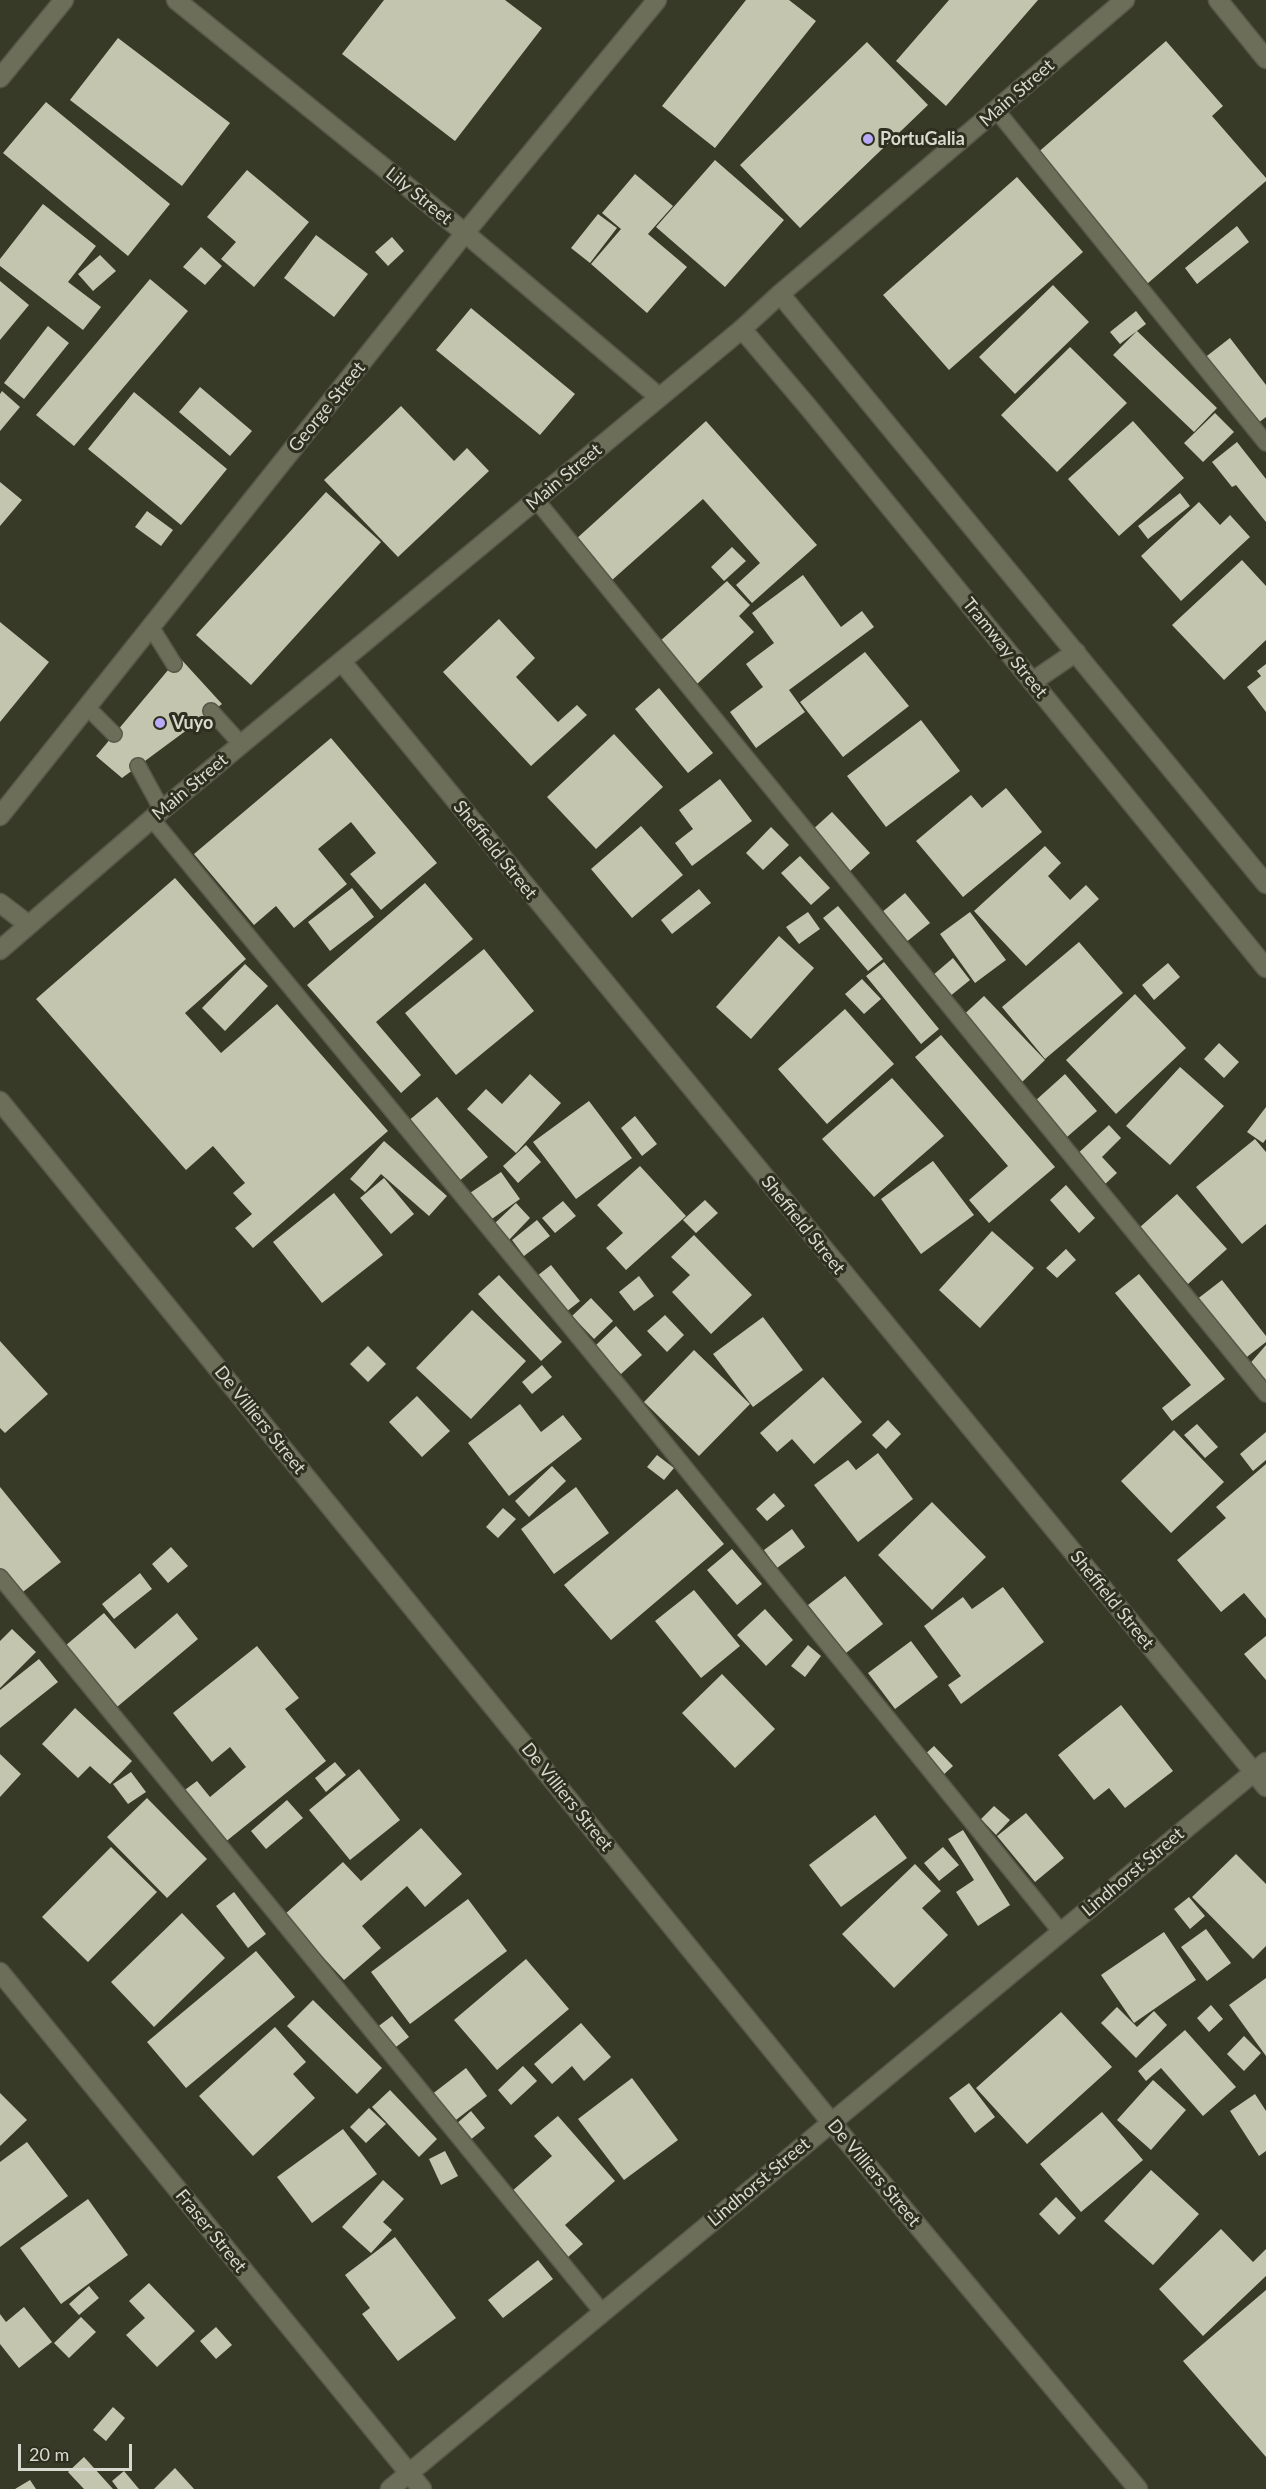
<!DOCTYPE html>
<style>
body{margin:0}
#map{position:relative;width:1266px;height:2489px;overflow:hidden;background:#383a28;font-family:Lato,sans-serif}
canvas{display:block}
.scale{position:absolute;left:18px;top:2444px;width:114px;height:27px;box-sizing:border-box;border:3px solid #d9dacf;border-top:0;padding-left:8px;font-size:18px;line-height:21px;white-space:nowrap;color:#d9dacf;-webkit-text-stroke:4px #2e2f1e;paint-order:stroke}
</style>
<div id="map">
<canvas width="1266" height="2489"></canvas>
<div class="scale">20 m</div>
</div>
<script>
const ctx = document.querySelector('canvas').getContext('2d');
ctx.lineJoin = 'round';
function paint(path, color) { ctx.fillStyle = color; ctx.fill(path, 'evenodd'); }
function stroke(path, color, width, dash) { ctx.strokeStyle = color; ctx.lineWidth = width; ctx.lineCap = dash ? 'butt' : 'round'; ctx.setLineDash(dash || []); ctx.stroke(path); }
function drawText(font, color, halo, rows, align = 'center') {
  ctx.font = font + ' Lato,sans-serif'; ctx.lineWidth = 6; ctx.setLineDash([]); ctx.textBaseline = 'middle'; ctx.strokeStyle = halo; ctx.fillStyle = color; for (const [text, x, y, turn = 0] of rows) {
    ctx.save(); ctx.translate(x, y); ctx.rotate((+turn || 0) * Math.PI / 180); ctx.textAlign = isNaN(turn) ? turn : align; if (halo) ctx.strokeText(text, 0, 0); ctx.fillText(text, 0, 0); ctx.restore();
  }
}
paint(new Path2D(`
 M384,0H505L542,28L455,141L342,54Z
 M746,0H789L816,21L715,148L662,106Z
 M949,0H1038L946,106L896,61Z
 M118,38L230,123L182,186L70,100Z
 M1166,41L1223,106L1212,116L1266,178V181L1147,284L1035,155Z
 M867,42L928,105L800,228L740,165Z
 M46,102L170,204L128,256L3,153Z
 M715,160L784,220L725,287L656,227Z
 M247,170L309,222L254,287L221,259L236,242L207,217Z
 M635,174L673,206L648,234L687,267L647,313L591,264L621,229L602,213Z
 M1017,177L1083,252L949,370L883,295Z
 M43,204L96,246L68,282L101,307L83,330L0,266V259Z
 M598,214L617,228L590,263L571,248Z
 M1237,226L1249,242L1197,284L1185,268Z
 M316,235L368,274L334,317L284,278Z
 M392,237L404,251L388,266L375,252Z
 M201,247L222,266L205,285L183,267Z
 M100,255L116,271L93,291L78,274Z
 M150,279L188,311L74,446L36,415Z
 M0,281L29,305L0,340Z
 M1053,285L1089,322L1015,394L979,357Z
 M471,308L575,394L540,435L436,350Z
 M1136,311L1146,324L1120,344L1110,332Z
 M48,326L69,343L24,399L4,383Z
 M1137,331L1217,408L1194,432L1113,355Z
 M1230,338L1266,385V417L1254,426L1203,359Z
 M1070,347L1127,403L1057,472L1001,415Z
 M200,387L252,431L230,456L179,412Z
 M2,391L20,407L0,431V394Z
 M134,392L227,469L181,525L88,449Z
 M401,406L454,461L467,448L489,471L398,557L324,480Z
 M1215,413L1234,432L1203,462L1184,443Z
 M706,421L817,545L752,603L736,585L760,563L703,499L611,581L575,540Z
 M1133,421L1184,478L1119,536L1068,479Z
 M1237,442L1266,479V522L1236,485L1232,487L1212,462Z
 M0,482L22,500L0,526Z
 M326,492L381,542L251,685L196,635Z
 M1180,493L1190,506L1148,539L1138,526Z
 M1199,502L1220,525L1230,515L1250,537L1181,601L1141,556Z
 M147,511L173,530L161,546L135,527Z
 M732,547L746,561L724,581L711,567Z
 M1242,560L1266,586V640L1224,680L1172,625Z
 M803,575L841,627L862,611L874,627L789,690L805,712L756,748L730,712L763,687L746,664L774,643L752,613Z
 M727,581L750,605L739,616L754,632L697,684L659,642Z
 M499,619L535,658L516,677L558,722L577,705L587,715L531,766L443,672Z
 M0,622L49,662L0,722Z
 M865,652L909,706L843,757L800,702Z
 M179,657L222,704L122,778L96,756Z
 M1266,664V712L1247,687L1261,676L1257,671Z
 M659,688L713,753L688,773L635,709Z
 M921,720L960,771L886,827L847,776Z
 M614,734L663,787L596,849L547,797Z
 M331,738L437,863L381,910L350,874L376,853L351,822L318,849L347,884L294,928L276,906L254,925L194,854Z
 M720,779L752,821L692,866L675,843L693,829L679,810Z
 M1006,788L1042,832L963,897L916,841L971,795L982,808Z
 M832,812L870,853L848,873L810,832Z
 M641,826L683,875L632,918L591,869Z
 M771,827L789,845L763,870L746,853Z
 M1045,846L1061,863L1048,876L1070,900L1086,885L1099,899L1026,966L974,911Z
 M800,856L830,888L811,905L781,873Z
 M175,878L246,959L185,1013L221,1053L277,1004L388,1131L253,1248L235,1228L252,1214L233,1193L245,1183L213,1146L186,1170L36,999Z
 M425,883L473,939L376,1022L421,1075L401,1093L307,985Z
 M352,888L374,917L330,951L308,922Z
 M699,889L711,903L672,934L661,920Z
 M905,893L930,923L905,943L881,913Z
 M838,906L883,959L868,971L823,918Z
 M808,912L820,929L799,944L786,927Z
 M970,912L1006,960L975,983L940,934Z
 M779,936L814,968L751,1039L716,1007Z
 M1079,942L1123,993L1045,1059L1002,1007Z
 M484,949L534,1011L456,1075L405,1013Z
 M953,958L970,980L949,997L932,976Z
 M884,962L939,1029L921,1044L866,976Z
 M1168,963L1180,977L1154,1000L1142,985Z
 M245,964L268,986L225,1031L202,1008Z
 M862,979L881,999L864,1014L845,994Z
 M1135,994L1186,1048L1116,1114L1066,1060Z
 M984,996L1045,1060L1021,1083L959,1019Z
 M845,1009L894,1064L827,1124L778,1069Z
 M941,1035L1055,1167L989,1223L969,1200L1008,1166L915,1057Z
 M1219,1043L1239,1062L1224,1078L1204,1059Z
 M1180,1067L1224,1106L1170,1165L1126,1126Z
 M530,1074L561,1103L516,1153L467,1109L486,1089L502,1104Z
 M1065,1074L1097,1111L1067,1137L1035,1101Z
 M892,1078L944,1136L874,1197L822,1139Z
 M437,1097L488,1157L458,1182L407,1122Z
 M589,1101L632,1158L576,1199L533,1142Z
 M1266,1107V1139L1263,1143L1247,1132Z
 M635,1116L657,1144L642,1156L621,1128Z
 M1109,1125L1121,1138L1102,1157L1117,1173L1103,1186L1075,1156Z
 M1255,1139L1266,1152V1224L1242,1244L1196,1187Z
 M384,1141L447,1196L429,1216L381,1174L365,1192L350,1179Z
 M526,1145L541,1162L518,1183L503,1166Z
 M933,1161L974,1215L921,1254L881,1199Z
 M640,1166L686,1216L626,1270L606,1248L623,1233L597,1205Z
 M501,1172L520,1199L489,1221L470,1193Z
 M384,1178L414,1214L391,1234L360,1198Z
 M1066,1185L1095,1218L1079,1233L1050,1200Z
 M334,1193L383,1255L322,1303L273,1242Z
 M1177,1194L1227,1249L1188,1284L1139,1228Z
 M705,1200L718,1213L696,1233L683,1220Z
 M563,1201L576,1216L555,1233L542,1218Z
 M516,1203L530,1218L509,1240L494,1224Z
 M537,1220L550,1236L524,1256L512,1240Z
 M992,1231L1034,1268L980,1328L939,1290Z
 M694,1235L752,1295L711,1334L672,1292L690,1275L671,1257Z
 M1066,1249L1076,1260L1057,1278L1046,1268Z
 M551,1265L580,1301L566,1312L537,1276Z
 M1139,1274L1225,1379L1172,1421L1162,1408L1191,1385L1115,1293Z
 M499,1275L562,1342L541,1361L478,1294Z
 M639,1276L654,1296L634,1311L619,1292Z
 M1222,1280L1266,1336V1342L1243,1360L1196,1300Z
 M591,1298L613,1321L594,1339L572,1316Z
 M472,1310L526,1361L471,1419L416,1368Z
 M665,1315L684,1335L667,1352L647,1331Z
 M763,1317L803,1370L753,1407L713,1354Z
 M616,1326L642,1355L621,1374L595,1346Z
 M0,1341L48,1394L5,1433L0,1428Z
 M1266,1345V1384L1247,1367Z
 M368,1346L386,1364L368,1382L350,1364Z
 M694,1350L750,1404L699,1456L644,1402Z
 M542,1365L552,1377L532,1394L522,1382Z
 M823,1377L862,1422L814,1464L792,1439L777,1452L760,1433Z
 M417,1396L450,1431L422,1457L389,1422Z
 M520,1404L541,1432L563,1415L582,1439L509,1496L468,1443Z
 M888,1420L901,1434L886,1449L872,1435Z
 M1197,1424L1218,1447L1205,1458L1184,1435Z
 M1174,1430L1224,1482L1171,1533L1121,1481Z
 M1266,1432V1460L1253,1471L1240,1454Z
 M878,1453L913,1499L858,1542L814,1485L848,1460L856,1470Z
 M657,1455L674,1468L664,1480L647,1467Z
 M1266,1464V1619L1244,1593L1221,1612L1177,1560L1226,1518L1216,1507Z
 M552,1466L566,1481L529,1517L515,1501Z
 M0,1487L61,1562L19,1595L0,1572Z
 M576,1487L609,1533L554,1574L521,1529Z
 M677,1489L724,1544L611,1640L564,1585Z
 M774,1493L785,1506L767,1521L756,1509Z
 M932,1502L986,1557L932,1610L878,1555Z
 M503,1508L516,1519L498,1538L486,1527Z
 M792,1529L805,1547L777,1568L764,1550Z
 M171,1547L188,1566L168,1583L152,1564Z
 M732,1549L762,1584L737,1605L707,1570Z
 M140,1573L152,1589L114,1619L102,1604Z
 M845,1576L883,1624L846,1653L808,1605Z
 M1003,1587L1044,1642L961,1704L948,1685L961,1676L924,1626L963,1597L972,1609Z
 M694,1590L740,1646L701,1678L655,1621Z
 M765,1609L793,1640L766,1666L737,1635Z
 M104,1613L135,1649L177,1613L198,1639L117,1707L65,1646Z
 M12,1629L36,1652L0,1688V1641Z
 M1266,1636V1680L1244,1654Z
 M911,1641L938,1677L895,1709L868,1673Z
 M808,1645L821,1656L805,1677L791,1666Z
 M257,1646L299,1698L285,1709L326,1761L224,1843L182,1792L197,1781L210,1797L246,1767L230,1747L212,1762L173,1713Z
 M39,1659L58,1682L0,1728V1690Z
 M722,1674L775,1729L735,1768L682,1713Z
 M1121,1705L1173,1771L1125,1808L1109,1788L1094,1800L1058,1755Z
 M75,1708L132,1761L110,1784L90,1766L78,1778L42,1744Z
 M934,1746L953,1766L941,1777L922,1757Z
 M0,1754L21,1774L0,1797Z
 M335,1762L346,1775L326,1792L315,1778Z
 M359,1769L400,1820L350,1860L309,1810Z
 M131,1772L146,1792L128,1804L113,1784Z
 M147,1798L207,1859L167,1898L107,1837Z
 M287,1800L303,1818L266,1849L251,1831Z
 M994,1806L1010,1820L996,1835L981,1819Z
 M1026,1813L1064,1858L1035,1882L997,1836Z
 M875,1815L907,1858L841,1907L809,1865Z
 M421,1828L462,1874L425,1907L407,1886L362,1926L381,1948L344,1980L284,1915L343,1862L361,1881Z
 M963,1830L1010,1905L978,1926L956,1892L974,1880L948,1839Z
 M111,1847L157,1892L88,1962L42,1917Z
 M943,1847L959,1865L939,1881L924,1863Z
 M1236,1854L1266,1884V1946L1253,1959L1192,1897Z
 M915,1864L941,1891L922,1908L948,1935L894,1988L842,1934Z
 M234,1892L266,1934L248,1948L216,1906Z
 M1189,1897L1205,1916L1190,1929L1174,1909Z
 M468,1899L507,1951L410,2024L371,1972Z
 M182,1913L225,1958L154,2027L111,1982Z
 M1206,1929L1231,1963L1207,1981L1181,1947Z
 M1164,1932L1196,1980L1134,2023L1101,1975Z
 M256,1951L295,1997L186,2088L147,2042Z
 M526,1959L569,2009L497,2070L454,2020Z
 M1266,1978V2056L1229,2005Z
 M313,2000L382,2068L357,2094L287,2026Z
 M1211,2005L1223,2019L1209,2032L1197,2018Z
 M1117,2007L1137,2027L1154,2011L1167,2025L1136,2058L1101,2023Z
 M1061,2012L1112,2067L1027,2144L976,2088Z
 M392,2016L409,2037L392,2050L376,2028Z
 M581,2023L611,2057L584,2081L572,2066L552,2084L534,2064Z
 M275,2027L306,2062L293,2074L315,2098L253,2156L199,2096Z
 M1185,2030L1236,2087L1203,2116L1161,2068L1146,2081L1138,2071Z
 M1244,2036L1261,2053L1244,2071L1227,2054Z
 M523,2066L537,2081L511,2105L498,2090Z
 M466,2068L487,2096L452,2123L431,2095Z
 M632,2078L678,2140L624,2180L578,2119Z
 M1153,2080L1186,2110L1151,2150L1117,2120Z
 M969,2083L995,2117L975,2133L949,2098Z
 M390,2090L437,2139L419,2157L372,2107Z
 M0,2093L27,2120L0,2146Z
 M1255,2094L1266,2111V2151L1259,2156L1230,2111Z
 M369,2108L386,2124L366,2143L350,2127Z
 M471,2111L485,2128L469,2141L455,2125Z
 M1102,2112L1143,2160L1081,2212L1040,2164Z
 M558,2116L615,2181L565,2225L583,2244L568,2257L511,2192L552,2156L534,2136Z
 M343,2129L377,2174L312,2223L277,2177Z
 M27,2142L68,2196L0,2247V2162Z
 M445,2151L458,2176L441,2185L429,2159Z
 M1151,2170L1199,2214L1153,2265L1104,2221Z
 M383,2180L404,2199L383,2222L392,2230L371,2253L342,2227Z
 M1056,2197L1076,2218L1059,2235L1039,2214Z
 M88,2199L128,2255L61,2304L20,2248Z
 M1221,2229L1253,2262L1266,2249V2276L1203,2336L1159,2289Z
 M395,2237L456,2318L398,2361L362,2314L370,2308L345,2275Z
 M538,2260L553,2279L503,2318L488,2300Z
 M149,2283L195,2331L157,2367L126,2335L145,2318L129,2301Z
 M89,2286L99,2298L79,2315L69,2304Z
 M1266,2290V2457L1183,2361Z
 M24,2307L52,2342L19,2368L0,2344V2314L6,2322Z
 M81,2317L96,2332L69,2358L54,2343Z
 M216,2327L232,2345L216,2359L200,2341Z
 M113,2407L125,2418L106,2441L93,2430Z
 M84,2457L113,2489H84L68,2472Z
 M175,2468L194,2489H154Z
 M124,2471L139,2489H118L112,2481Z
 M30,2480L36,2489H15Z`), '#c3c5af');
const lane = new Path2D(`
 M997,111L1266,443
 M537,501L1266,1394
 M151,627L174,664
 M87,707L114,734
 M211,711L241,744
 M138,766L162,810
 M152,819L623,1391L1061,1932
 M0,1577L603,2313`);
const street = new Path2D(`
 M176,0L465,233L659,397
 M1218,0L1266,59
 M0,78L64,0
 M780,294L1266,884
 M742,329L809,408L1266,968
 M342,662L1266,1787
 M1032,682L1076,652
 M0,816L465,233L657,0
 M0,903L29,925
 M0,1101L831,2122L1138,2489
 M0,1972L422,2489
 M390,2489L1266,1762`);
const secondary = new Path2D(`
 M0,950L162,810L742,329L780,294L1125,0`);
stroke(lane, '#575849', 18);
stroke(street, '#575849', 21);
stroke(secondary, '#575849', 21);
stroke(lane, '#6c6e5a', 15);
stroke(street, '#6c6e5a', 18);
stroke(secondary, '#6c6e5a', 18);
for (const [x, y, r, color] of [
 [868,139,6,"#b9abf7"],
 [160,723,6,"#b9abf7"]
]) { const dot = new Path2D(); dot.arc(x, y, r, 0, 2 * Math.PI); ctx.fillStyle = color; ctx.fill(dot); stroke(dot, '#2e2f1e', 2); }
drawText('18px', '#d9dacf', '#2e2f1e', [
 ["Main Street",1017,93,-41],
 ["Lily Street",419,196,39],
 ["George Street",327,407,-51],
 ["Main Street",564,477,-40],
 ["Tramway Street",1005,648,51],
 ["Main Street",190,787,-40],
 ["Sheffield Street",495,850,51],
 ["Sheffield Street",803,1225,51],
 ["De Villiers Street",260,1420,51],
 ["Sheffield Street",1112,1600,51],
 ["De Villiers Street",567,1797,51],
 ["Lindhorst Street",1133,1872,-40],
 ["De Villiers Street",874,2173,50],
 ["Lindhorst Street",759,2182,-40],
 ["Fraser Street",211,2231,51]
]);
drawText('bold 18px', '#d9dacf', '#2e2f1e', [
 ["PortuGalia",880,139],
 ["Vuyo",172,723]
], 'left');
</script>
